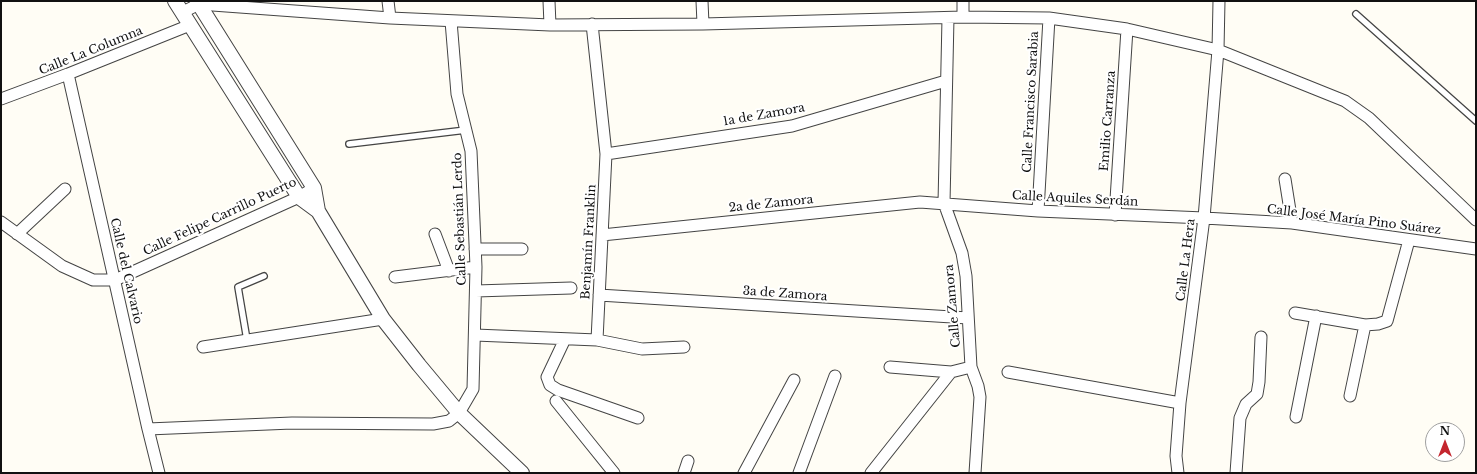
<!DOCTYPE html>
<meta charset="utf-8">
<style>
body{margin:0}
#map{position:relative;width:1477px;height:474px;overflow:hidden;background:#fffdf5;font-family:"Libre Baskerville",serif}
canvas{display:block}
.frame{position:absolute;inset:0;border:2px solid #111;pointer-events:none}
.north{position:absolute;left:1425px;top:422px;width:40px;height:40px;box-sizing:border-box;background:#fff;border:1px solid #a0a0a0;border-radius:50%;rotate:0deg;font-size:11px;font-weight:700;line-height:16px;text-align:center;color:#111}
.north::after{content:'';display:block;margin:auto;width:14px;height:18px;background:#c4262e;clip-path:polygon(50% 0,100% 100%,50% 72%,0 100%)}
</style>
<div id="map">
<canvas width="1477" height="474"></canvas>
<div class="frame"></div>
<div class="north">N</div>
</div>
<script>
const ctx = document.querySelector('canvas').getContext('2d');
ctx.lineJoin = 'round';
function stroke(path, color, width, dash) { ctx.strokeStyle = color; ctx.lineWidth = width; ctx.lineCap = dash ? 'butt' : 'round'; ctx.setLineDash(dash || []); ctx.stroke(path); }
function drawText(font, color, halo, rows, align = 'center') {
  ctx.font = font + ' "Libre Baskerville",serif'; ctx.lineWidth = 4; ctx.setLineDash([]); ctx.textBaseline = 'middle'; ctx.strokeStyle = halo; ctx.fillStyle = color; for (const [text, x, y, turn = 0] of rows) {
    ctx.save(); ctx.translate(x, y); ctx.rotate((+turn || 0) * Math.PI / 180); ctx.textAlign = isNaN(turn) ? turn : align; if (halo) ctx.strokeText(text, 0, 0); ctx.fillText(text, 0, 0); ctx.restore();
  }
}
const service = new Path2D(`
 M1356,14L1476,121
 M349,144L466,130
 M247,340L238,287L264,276`);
const minor = new Path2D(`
 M388,1L390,18
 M549,1L550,25
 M702,1L703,24
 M963,1V17
 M183,12L199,4L390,18L550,25L703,24L963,17L1049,18L1127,29L1218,50L1345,101L1369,118L1476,220
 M948,18L944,203L962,253L966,276L971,367L978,386L980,397L975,473
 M592,24L606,154L597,340
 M68,74L148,429L159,473
 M1,99L68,74L190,25
 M606,154L792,126L946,81
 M1285,179L1292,223
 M1038,211L1049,18
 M1115,215L1127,29
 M1,222L62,266L93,280H115L299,197L314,188
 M17,234L65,189
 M435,234L449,271
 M602,235L920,202L1038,211L1204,218L1292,223L1476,249
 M475,249H522
 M395,277L476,267
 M476,291L571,288
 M599,295L968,318
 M1295,313L1365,325L1378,324L1387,321L1409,240
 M475,335L597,340L642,349L684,347
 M565,339L547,377L550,385L558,390L638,418
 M203,347L383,319
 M890,367L951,372L971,367
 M1008,372L1180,403
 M1350,396L1365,325
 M556,401L614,473
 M1296,417L1316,316
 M148,429L292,423L433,424L449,421L459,413L473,389L476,267L471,151L457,94L451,21
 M684,473L688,461
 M744,473L794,380
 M799,473L835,376
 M871,473L951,372
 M1178,473L1176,456L1180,403L1204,218L1218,50L1219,1
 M1236,473L1240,418L1246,404L1257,394L1259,382L1261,337`);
const tertiary = new Path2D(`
 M175,1L299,197L318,211
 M197,1L314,188L318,211L383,319L419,365L459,413L522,473`);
stroke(service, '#444', 8);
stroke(minor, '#444', 13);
stroke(tertiary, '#444', 16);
stroke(service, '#fff', 5.5);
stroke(minor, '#fff', 11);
stroke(tertiary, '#fff', 14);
drawText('12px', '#111', '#fff', [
 ["Calle La Columna",91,51,-22],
 ["Calle Francisco Sarabia",1031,102,-87],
 ["1a de Zamora",764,115,-10],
 ["Emilio Carranza",1108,121,-86],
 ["Calle Aquiles Serdán",1075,199,3],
 ["2a de Zamora",771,204,-6],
 ["Calle Felipe Carrillo Puerto",220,217,-25],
 ["Calle Sebastián Lerdo",460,219,-92],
 ["Calle José María Pino Suárez",1354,220,7],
 ["Benjamín Franklin",589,242,-87],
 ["Calle La Hera",1186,260,-83],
 ["Calle del Calvario",126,271,77],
 ["3a de Zamora",785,294,4],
 ["Calle Zamora",953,306,-95]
]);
</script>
